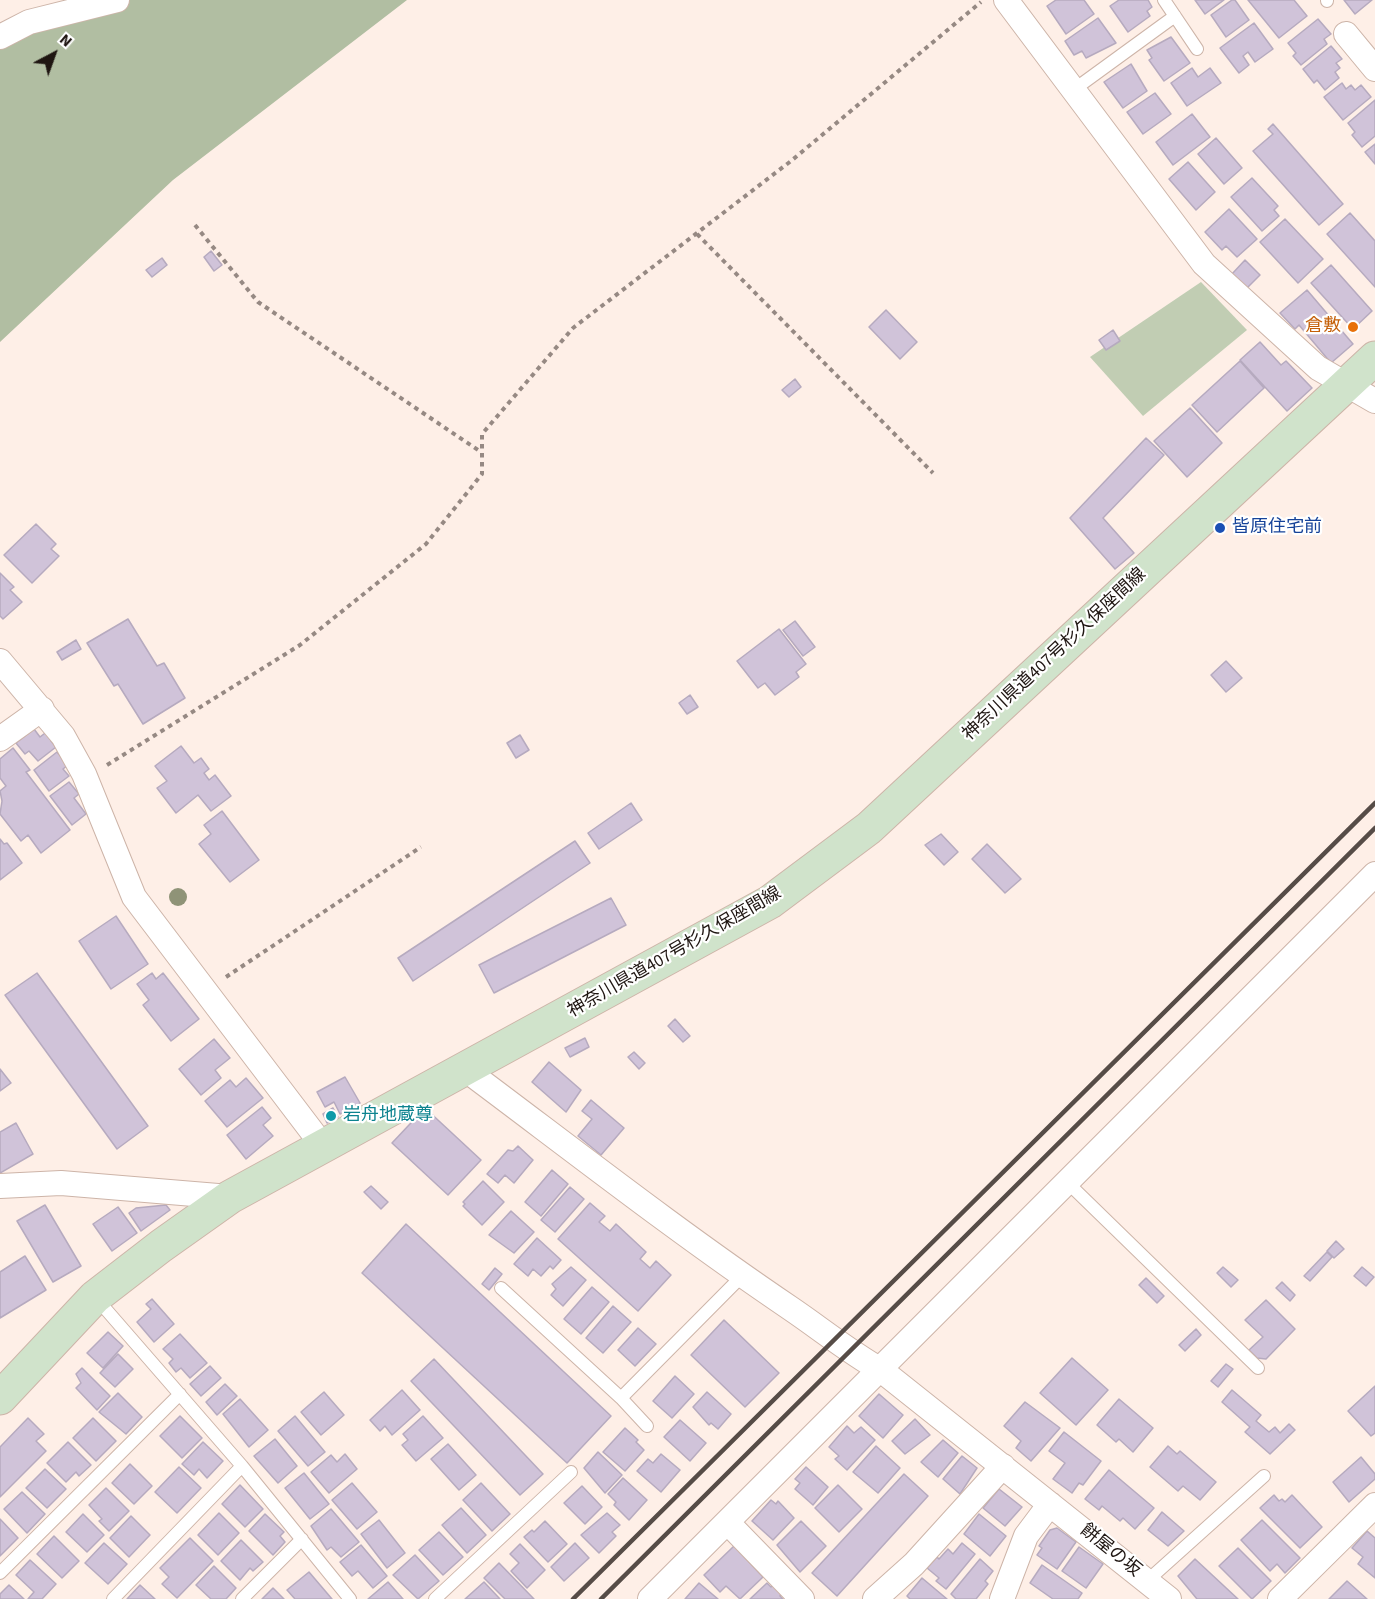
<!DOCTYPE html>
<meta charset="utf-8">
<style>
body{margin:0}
#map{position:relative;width:1375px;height:1599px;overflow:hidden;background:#feefe7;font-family:"Source Sans 3",sans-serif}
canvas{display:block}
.north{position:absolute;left:24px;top:24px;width:60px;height:60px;-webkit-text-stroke:4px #fff;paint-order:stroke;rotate:41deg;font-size:16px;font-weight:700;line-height:24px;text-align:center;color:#1f1612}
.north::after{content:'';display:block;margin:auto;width:21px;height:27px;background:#1f1612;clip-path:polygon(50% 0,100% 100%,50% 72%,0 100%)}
</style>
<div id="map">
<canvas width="1375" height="1599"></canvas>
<div class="north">N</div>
</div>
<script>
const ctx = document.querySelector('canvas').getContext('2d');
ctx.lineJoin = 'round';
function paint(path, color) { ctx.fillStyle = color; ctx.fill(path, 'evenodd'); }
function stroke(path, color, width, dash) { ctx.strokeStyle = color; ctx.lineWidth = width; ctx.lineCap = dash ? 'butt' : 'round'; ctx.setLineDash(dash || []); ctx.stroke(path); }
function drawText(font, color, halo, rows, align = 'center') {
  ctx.font = font + ' "Source Sans 3","Noto Sans JP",sans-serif'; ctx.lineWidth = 4.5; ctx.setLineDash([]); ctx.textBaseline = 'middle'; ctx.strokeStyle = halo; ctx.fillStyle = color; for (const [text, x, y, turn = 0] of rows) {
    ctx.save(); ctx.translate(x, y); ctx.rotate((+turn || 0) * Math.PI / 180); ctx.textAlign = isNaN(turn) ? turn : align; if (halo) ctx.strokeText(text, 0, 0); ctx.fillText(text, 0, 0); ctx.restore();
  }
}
paint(new Path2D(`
 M1201,282L1247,330L1143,416L1090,357Z`), '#c1cdb3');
paint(new Path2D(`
 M82,0H407L173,180L0,342V27L8,19Z`), '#b1bea2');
const building = new Path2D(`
 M1056,0H1084L1094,14L1066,34L1047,6Z
 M1119,0H1148L1152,7L1147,11L1150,16L1128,32L1110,6Z
 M1195,0H1224L1205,14Z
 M1232,0H1235L1249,20L1226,37L1211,15Z
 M1248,0H1294L1307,16L1279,38Z
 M1344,0H1372L1355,14Z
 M1098,18L1116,43L1086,58L1082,51L1074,55L1065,41Z
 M1318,19L1331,34L1324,39L1327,44L1301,65L1293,56L1296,53L1288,43Z
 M1254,23L1273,49L1255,62L1248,52L1243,56L1249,65L1239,73L1220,48Z
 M1171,37L1190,63L1164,81L1149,60L1152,58L1147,50Z
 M1331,46L1342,59L1336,63L1340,68L1335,72L1339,78L1325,90L1317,80L1314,83L1303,69Z
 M1131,64L1147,91L1123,108L1104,82Z
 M1192,68L1198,77L1210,68L1221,83L1187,106L1171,83Z
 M1342,83L1346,89L1351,85L1355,90L1361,85L1371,97L1343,120L1324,97Z
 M1155,93L1171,114L1143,134L1127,112Z
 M1375,100V136L1362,147L1352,135L1355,132L1348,123Z
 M1192,114L1210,137L1173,165L1156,142Z
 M1273,124L1343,204L1319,225L1253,151L1273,134L1268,129Z
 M1216,138L1242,168L1224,184L1198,154Z
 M1375,144V164L1365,152Z
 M1188,162L1215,192L1196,210L1169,179Z
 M1252,178L1278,206L1274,210L1279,216L1262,231L1231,197Z
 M1229,209L1257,239L1237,257L1226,246L1222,250L1205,232Z
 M1350,213L1375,241V287L1327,234Z
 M1285,219L1323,259L1298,283L1260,242Z
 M211,251L222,265L214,271L204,257Z
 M162,258L167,265L152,277L146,270Z
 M1245,260L1260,275L1246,289L1231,275Z
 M1331,265L1372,311L1353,329L1311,283Z
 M1307,290L1353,344L1331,363L1299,325L1295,329L1280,313Z
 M886,310L917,342L900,359L869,327Z
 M1113,330L1120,341L1106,350L1099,340Z
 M1260,342L1281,365L1286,361L1312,388L1287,411L1240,360Z
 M1240,361L1264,388L1217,432L1192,405Z
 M795,379L801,387L789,397L782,390Z
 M1190,408L1222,443L1187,477L1154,441Z
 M1146,438L1164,455L1103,518L1134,553L1115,569L1070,518Z
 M36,524L56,544L51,549L59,556L32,583L4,555Z
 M0,573L14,587L10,590L22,602L3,619L0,616Z
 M128,619L157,666L164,663L185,698L143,724L118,684L114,686L87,643Z
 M795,621L815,647L803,656L783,630Z
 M779,629L806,664L796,672L799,677L775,695L765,683L758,688L737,661Z
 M76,640L81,649L62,660L57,652Z
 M1226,661L1242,678L1226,692L1211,675Z
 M690,695L698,707L687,714L679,703Z
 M34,729L40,737L49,730L55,738L51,741L56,747L38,761L29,751L25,754L16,743Z
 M520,735L529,750L516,758L507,743Z
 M181,746L194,763L201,758L209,769L204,773L209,780L215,775L231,796L211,811L198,795L176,813L157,788L167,781L155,766Z
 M13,748L30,770L26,772L70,830L41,853L28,835L21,841L0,814L2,801L0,791L6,786L0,778V759Z
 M57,752L68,765L63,769L69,776L49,791L34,770Z
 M69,782L79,794L74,798L86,814L72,825L50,796Z
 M631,803L642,820L599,849L588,833Z
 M222,811L259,860L230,882L199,844L211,834L204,825Z
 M941,834L958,852L944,865L925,845Z
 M0,839L4,844L7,843L22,863L0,880Z
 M575,841L590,863L413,981L398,958Z
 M987,844L1021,879L1005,893L972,859Z
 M611,898L626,925L494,993L479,965Z
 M116,916L148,964L111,989L79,941Z
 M37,973L148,1126L117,1149L5,995Z
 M152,973L156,979L163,973L199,1019L171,1041L143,1005L149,1000L137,984Z
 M675,1019L690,1036L683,1042L668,1026Z
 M585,1038L589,1047L570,1057L565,1048Z
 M214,1039L230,1058L215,1070L221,1078L201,1095L179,1069Z
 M634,1052L645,1063L639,1069L628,1057Z
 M549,1062L581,1090L566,1112L532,1082Z
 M0,1069L11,1083L0,1091Z
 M345,1077L360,1103L340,1114L334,1102L325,1107L317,1092Z
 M246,1078L263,1098L227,1127L205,1101L230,1080L236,1087Z
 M591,1100L624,1128L601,1155L578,1136L592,1119L582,1111Z
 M262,1107L271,1118L263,1125L273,1136L246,1159L227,1135Z
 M333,1108L338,1117L327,1123L323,1114Z
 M425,1108L481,1160L448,1195L392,1143Z
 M16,1123L33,1154L0,1173V1132Z
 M518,1146L533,1160L514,1183L505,1175L498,1183L487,1174L508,1150L513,1151Z
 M552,1170L568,1184L541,1216L525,1202Z
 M483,1181L504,1202L482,1225L463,1206L465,1204L463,1202Z
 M371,1186L388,1202L381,1209L364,1192Z
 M570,1187L584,1199L555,1232L541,1220Z
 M590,1203L605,1216L599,1222L610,1231L616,1224L646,1252L640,1259L650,1268L656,1261L671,1275L638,1311L558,1239Z
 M45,1205L81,1266L53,1282L17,1221Z
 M166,1205L170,1210L141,1231L129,1213L136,1208Z
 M118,1207L137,1233L112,1251L93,1224Z
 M511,1211L534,1232L514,1253L489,1235Z
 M406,1224L611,1416L567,1463L362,1273Z
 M537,1238L561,1260L553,1269L550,1266L541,1276L533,1269L528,1276L514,1264Z
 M1336,1241L1344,1249L1334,1258L1327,1251Z
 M1327,1252L1332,1257L1310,1281L1304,1276Z
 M25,1256L46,1290L0,1318V1272Z
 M571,1267L586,1280L563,1306L551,1295L556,1289L552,1284Z
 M1223,1267L1238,1280L1231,1287L1217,1273Z
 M1362,1267L1374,1277L1366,1286L1354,1276Z
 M495,1268L502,1274L489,1290L482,1284Z
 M1146,1278L1164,1296L1157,1303L1139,1285Z
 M1282,1282L1295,1295L1290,1301L1276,1288Z
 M592,1287L609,1302L581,1334L564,1319Z
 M152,1299L174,1324L154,1342L137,1322L151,1309L146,1304Z
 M1266,1300L1295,1329L1266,1359L1257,1358L1249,1350L1263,1337L1245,1320Z
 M613,1306L631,1322L603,1353L586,1338Z
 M724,1320L779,1373L745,1407L691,1355Z
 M638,1328L656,1344L635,1366L618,1350Z
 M1196,1329L1201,1335L1185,1351L1179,1345Z
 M108,1332L123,1346L103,1368L87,1353Z
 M180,1334L207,1363L190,1378L181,1368L176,1372L169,1363L173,1359L163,1349Z
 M118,1354L133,1369L115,1387L100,1373Z
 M1072,1358L1108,1390L1076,1425L1040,1393Z
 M434,1359L543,1474L520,1495L411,1381Z
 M1226,1364L1233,1369L1218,1387L1211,1381Z
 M210,1366L221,1378L201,1396L190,1384Z
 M82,1368L110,1396L97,1410L76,1388L81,1383L76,1374Z
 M675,1376L694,1394L672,1418L653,1401Z
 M225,1384L237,1396L217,1415L206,1402Z
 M1375,1386V1433L1371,1436L1348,1411Z
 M402,1390L420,1410L392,1435L385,1426L380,1431L370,1420Z
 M1232,1390L1261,1415L1256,1421L1269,1432L1275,1427L1280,1433L1289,1424L1295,1430L1270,1454L1245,1432L1250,1427L1222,1402Z
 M324,1392L344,1415L321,1435L301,1412Z
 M707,1392L731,1414L718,1429L711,1423L709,1425L693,1407Z
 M118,1393L142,1417L126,1434L99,1412Z
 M879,1394L903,1415L883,1438L859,1416Z
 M240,1399L268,1430L249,1447L223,1414Z
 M1119,1399L1153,1428L1133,1452L1119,1439L1116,1442L1097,1425Z
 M1025,1402L1060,1428L1031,1461L1016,1448L1021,1441L1004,1426Z
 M180,1416L202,1438L182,1458L160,1436Z
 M295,1416L325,1452L308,1466L278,1431Z
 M423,1416L443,1438L416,1461L402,1445L408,1440L403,1434Z
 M28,1418L44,1434L36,1441L46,1451L0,1497V1447Z
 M93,1418L116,1441L96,1461L73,1438Z
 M915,1419L930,1435L905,1454L892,1441Z
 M680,1420L706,1443L690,1461L664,1437Z
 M847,1426L854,1433L861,1427L875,1440L847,1470L835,1459L839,1456L829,1447Z
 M625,1428L638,1440L636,1442L644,1450L625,1471L603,1452Z
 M1064,1432L1101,1461L1083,1485L1079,1483L1072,1493L1053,1479L1065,1463L1049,1451Z
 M275,1439L297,1466L278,1483L254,1456Z
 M943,1440L958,1453L938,1477L921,1462Z
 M68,1442L91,1465L79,1476L76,1472L66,1482L47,1463Z
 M203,1442L223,1461L207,1478L199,1469L194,1475L182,1464Z
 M448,1444L476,1475L459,1490L431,1459Z
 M876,1446L900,1468L878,1493L853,1472Z
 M1168,1446L1177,1454L1180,1451L1216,1482L1200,1500L1183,1486L1178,1491L1150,1467Z
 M598,1452L622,1475L605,1493L584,1468Z
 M345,1454L357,1469L329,1493L311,1472L331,1455L337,1462Z
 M661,1454L680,1470L661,1492L637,1471L648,1459L653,1463Z
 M962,1456L977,1468L960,1494L943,1479Z
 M1361,1457L1375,1474V1479L1349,1502L1333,1482Z
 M130,1464L152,1486L134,1504L112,1483Z
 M179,1467L201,1488L177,1513L155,1492Z
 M806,1467L828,1487L813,1505L795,1489L800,1483L795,1479Z
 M45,1469L66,1489L47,1508L26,1488Z
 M1109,1470L1154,1508L1135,1529L1123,1518L1120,1521L1102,1506L1099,1510L1085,1499Z
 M304,1473L329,1504L310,1519L285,1488Z
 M904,1474L928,1496L837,1596L812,1573Z
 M623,1478L647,1500L629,1520L614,1505L616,1502L608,1494Z
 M352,1483L377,1512L357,1529L332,1500Z
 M481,1483L510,1514L492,1531L463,1500Z
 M240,1485L263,1509L245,1527L222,1504Z
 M838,1485L862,1509L839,1532L815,1508Z
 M582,1486L602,1507L585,1524L564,1503Z
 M106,1488L129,1511L109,1531L99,1521L102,1519L89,1505Z
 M999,1489L1022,1507L1005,1526L983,1508Z
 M22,1492L45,1514L27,1533L4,1509Z
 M1274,1495L1279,1501L1282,1499L1285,1502L1292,1495L1322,1527L1300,1548L1260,1508Z
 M771,1500L776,1504L778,1501L794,1518L773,1540L752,1521Z
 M461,1508L486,1535L467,1553L442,1525Z
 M331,1509L359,1542L341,1557L331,1547L327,1550L311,1526Z
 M1162,1512L1184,1531L1168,1546L1148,1530Z
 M219,1513L239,1533L218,1555L198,1535Z
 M607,1513L620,1525L612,1532L616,1536L599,1553L581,1535Z
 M83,1514L104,1535L87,1552L66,1532Z
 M265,1514L284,1532L280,1536L285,1542L273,1555L249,1531Z
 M979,1514L1006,1536L990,1556L964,1534Z
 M131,1516L150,1535L129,1557L110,1538Z
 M0,1519L18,1538L0,1556Z
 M379,1520L405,1553L387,1568L361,1534Z
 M1262,1520L1300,1558L1285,1573L1277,1564L1270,1571L1241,1540Z
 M545,1521L567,1544L548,1562L524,1537L532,1530L534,1532Z
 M801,1521L826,1546L800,1572L777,1545Z
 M1057,1528L1076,1542L1057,1569L1037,1555L1042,1548L1039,1546L1050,1530Z
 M1367,1531L1375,1538V1578L1358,1564L1363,1557L1352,1548Z
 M439,1532L463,1557L443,1575L419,1550Z
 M54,1536L79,1561L62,1578L37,1554Z
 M190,1538L213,1561L177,1598L162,1584L169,1577L160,1568Z
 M241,1540L263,1562L253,1571L250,1568L240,1580L221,1561Z
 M104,1543L127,1564L108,1584L85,1563Z
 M575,1543L589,1558L564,1581L551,1567Z
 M962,1543L975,1554L946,1589L936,1581L939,1578L927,1568L937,1557L939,1559L948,1549L953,1554Z
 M520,1544L545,1570L527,1588L511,1571L519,1563L510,1554Z
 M361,1545L387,1576L373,1588L358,1571L352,1576L340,1562Z
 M734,1546L763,1577L740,1599L726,1586L720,1592L704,1575Z
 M1079,1547L1103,1564L1086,1588L1062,1571Z
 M1238,1548L1271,1581L1252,1599L1219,1566Z
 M415,1555L439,1581L418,1599L393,1575Z
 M980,1559L993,1571L985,1581L988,1584L976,1599H956L951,1594Z
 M1195,1559L1238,1599H1197L1178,1576Z
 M30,1560L56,1584L42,1599H28L34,1592L16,1575Z
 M499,1563L534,1599H505L484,1578Z
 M1042,1565L1082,1593L1078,1599H1053L1030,1583Z
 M214,1566L236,1588L226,1599H211L196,1585Z
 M309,1572L332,1599H295L287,1590Z
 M922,1578L947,1599H910L907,1596Z
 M1347,1581L1367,1599H1329Z
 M388,1582L403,1599H368Z
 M484,1582L500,1599H465Z
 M699,1583L718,1599H685Z
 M767,1583L771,1587L774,1585L782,1593L780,1596L783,1599H750Z
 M9,1585L24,1599H0V1594Z
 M140,1585L155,1599H127Z
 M273,1588L284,1599H262Z`);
paint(building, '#d0c3d9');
stroke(building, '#b6aabf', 1.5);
const lane = new Path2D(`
 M1164,0L1197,49
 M1327,0V1
 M1072,91L1175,16
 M1068,1183L1258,1368
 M501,1288L621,1398
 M96,1298L242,1466L350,1599
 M647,1426L621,1398L742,1276
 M0,1573L180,1394
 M1147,1581L1264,1476
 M113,1599L242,1466
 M242,1599L302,1539
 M435,1599L571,1472`);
const street = new Path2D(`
 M1006,0L1204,264L1318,368L1375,401
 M1346,34L1375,69
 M0,37L29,22L117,0
 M0,661L63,736L84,774L134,897L323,1146
 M0,739L42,709
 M466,1070C573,1150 679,1233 790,1308C821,1329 849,1352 881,1370L1169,1599
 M0,1186L61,1183L230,1197
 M728,1523L802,1599
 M650,1599L1375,874
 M875,1599L914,1564L1003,1466
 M1002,1599L1026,1536L1050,1504
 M1280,1599L1375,1505`);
const secondary = new Path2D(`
 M0,1398L95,1297L161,1246L230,1197L770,902L869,828L1375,358`);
stroke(lane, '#cdb4a8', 14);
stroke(street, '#cdb4a8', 26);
stroke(secondary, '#cdb4a8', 35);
stroke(new Path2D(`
 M195,225L258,302L481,452
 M697,234L933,473
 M107,765L300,645L426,544L482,474V434L573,328L791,161L981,2
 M226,977L421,847`), '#968983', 4, [4.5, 4.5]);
stroke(lane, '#fff', 12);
stroke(street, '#fff', 24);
stroke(secondary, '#d0e3cb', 33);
stroke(new Path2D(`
 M573,1599L1375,803
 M601,1599L1375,828`), '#564c47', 4.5);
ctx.fillStyle = '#8f9377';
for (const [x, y] of [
 [178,897]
]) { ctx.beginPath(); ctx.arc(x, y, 9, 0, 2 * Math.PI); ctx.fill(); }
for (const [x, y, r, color] of [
 [1353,327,6,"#e8710a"],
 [1220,528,6,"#1a4fb4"],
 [331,1116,6,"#0f9aa8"]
]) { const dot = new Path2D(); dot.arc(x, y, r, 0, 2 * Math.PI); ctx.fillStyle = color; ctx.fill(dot); stroke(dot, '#fff', 2); }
drawText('18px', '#c56008', '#fff', [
 ["倉敷",1341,327]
], 'right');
drawText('18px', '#164399', '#fff', [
 ["皆原住宅前",1232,528]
], 'left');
drawText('18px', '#1f1612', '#fff', [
 ["神奈川県道407号杉久保座間線",1055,655,-43],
 ["神奈川県道407号杉久保座間線",675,953,-30],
 ["餅屋の坂",1110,1551,39]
]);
drawText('18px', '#0d838f', '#fff', [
 ["岩舟地蔵尊",343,1116]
], 'left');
</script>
